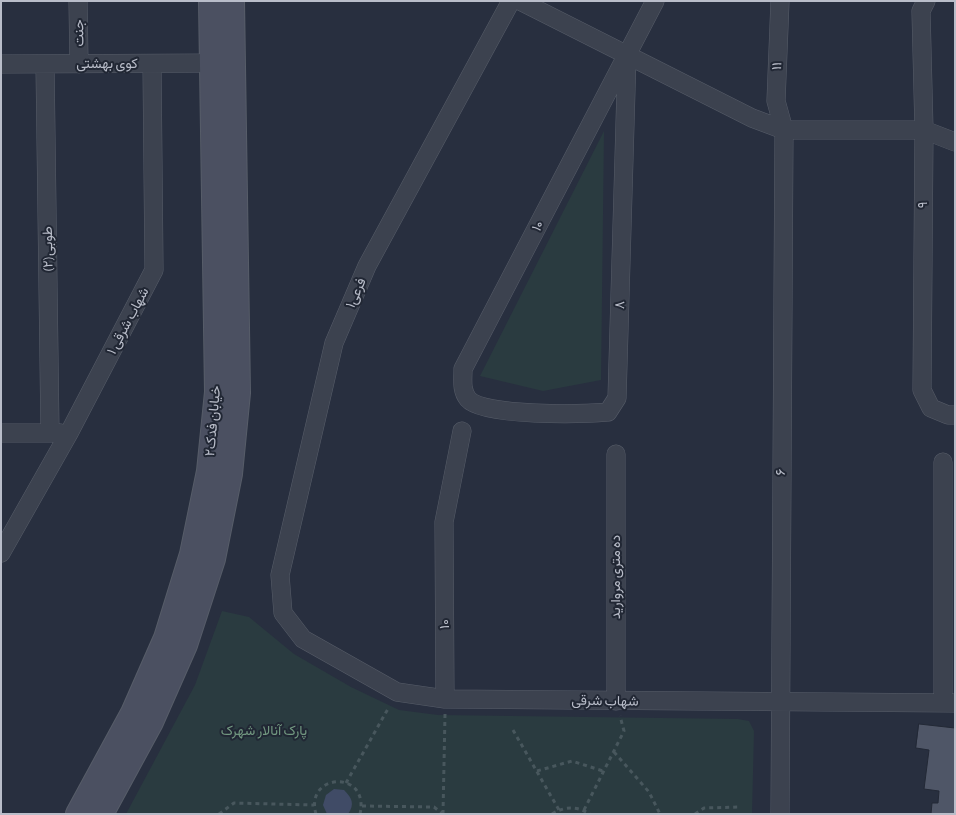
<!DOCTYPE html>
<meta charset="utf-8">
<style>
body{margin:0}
#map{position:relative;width:956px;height:815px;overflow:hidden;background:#282f3f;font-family:"Alegreya Sans",sans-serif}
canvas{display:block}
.frame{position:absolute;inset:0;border:2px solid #b9bdc9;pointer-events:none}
</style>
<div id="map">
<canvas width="956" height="815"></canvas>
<div class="frame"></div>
</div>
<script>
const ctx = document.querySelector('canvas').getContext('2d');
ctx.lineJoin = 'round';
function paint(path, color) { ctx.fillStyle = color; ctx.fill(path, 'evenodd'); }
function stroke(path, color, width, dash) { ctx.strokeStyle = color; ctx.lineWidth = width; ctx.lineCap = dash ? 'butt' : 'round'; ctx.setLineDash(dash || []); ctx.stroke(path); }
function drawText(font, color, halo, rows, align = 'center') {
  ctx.font = font + ' "Alegreya Sans",Vazirmatn,sans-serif'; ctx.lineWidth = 4; ctx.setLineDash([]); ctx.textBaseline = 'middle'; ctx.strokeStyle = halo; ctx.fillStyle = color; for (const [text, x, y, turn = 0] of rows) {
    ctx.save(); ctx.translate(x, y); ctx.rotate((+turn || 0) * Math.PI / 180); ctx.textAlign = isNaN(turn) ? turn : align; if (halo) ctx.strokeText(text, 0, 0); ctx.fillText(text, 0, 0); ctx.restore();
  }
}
paint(new Path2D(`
 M604,131L601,380L543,391L480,376Z
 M222,611L249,617L294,654L351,687L399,710L438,715L738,719L749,721L754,731L752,814H126L195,685Z`), '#2a3b40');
paint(new Path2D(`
 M334,789L344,790C352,798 355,804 348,814H327L323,805L326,795Z`), '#404b66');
const building = new Path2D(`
 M919,724L955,728V814H931L932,803H938L939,791L924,789L929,750L916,748Z`);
paint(building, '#4f5667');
stroke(building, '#232936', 1);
const street = new Path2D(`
 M78,1L79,64
 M511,1L367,266L334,343L280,575L283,613L303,639L397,692L445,699L955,703
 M520,1L752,118L784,130H924L955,142
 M780,1L776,101L784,130L780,814
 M926,1L921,11L924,130L922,390L931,408L948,415H955
 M627,55L617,398L608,412C584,414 483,417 468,399C461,390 463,380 463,369L655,1
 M1,64L223,63
 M45,64L50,433
 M1,433H61
 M616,454V701
 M1,553L69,433L154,270L152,64
 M445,699L444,522L462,431
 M943,703V462`);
const secondary = new Path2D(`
 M78,814L133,713L166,638L192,554L209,471L217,392L211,1
 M101,814L151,722L185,645L213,559L230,474L238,393L232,1`);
stroke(street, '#575d69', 19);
stroke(secondary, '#575d69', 26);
stroke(new Path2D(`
 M513,730L559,810
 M614,752L649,792L660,814
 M537,771L572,761L603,771
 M346,783L389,707
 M362,806L434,807L443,814
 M584,810L624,731L620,716
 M219,814L234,803L314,805
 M316,814C304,773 370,769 360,814
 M443,814L445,714
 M552,814C565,806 577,806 590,814
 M695,814L704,808L741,807`), '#48575d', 3, [4, 4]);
stroke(street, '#3c424f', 18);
stroke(secondary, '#4b5061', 24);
drawText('14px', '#b9bdc9', '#212734', [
 ["جنت",79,33,-91],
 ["کوی بهشتی",107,64],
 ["۱۱",777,66,-88],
 ["۹",923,205,-90],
 ["۱۰",538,226,-63],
 ["طوبی(۲)",48,249,-91],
 ["فرعی۱",356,293,-67],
 ["۸",620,305,-88],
 ["شهاب شرقی ۱",128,321,-62],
 ["خیابان فدک۲",213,421,-85],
 ["۶",781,472,-90],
 ["ده متری مروارید",616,577,-90],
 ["۱۰",445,624,-90],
 ["شهاب شرقی",605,701,1]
]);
drawText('14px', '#729880', '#212734', [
 ["پارک آنالار شهرک",264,731]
]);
</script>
